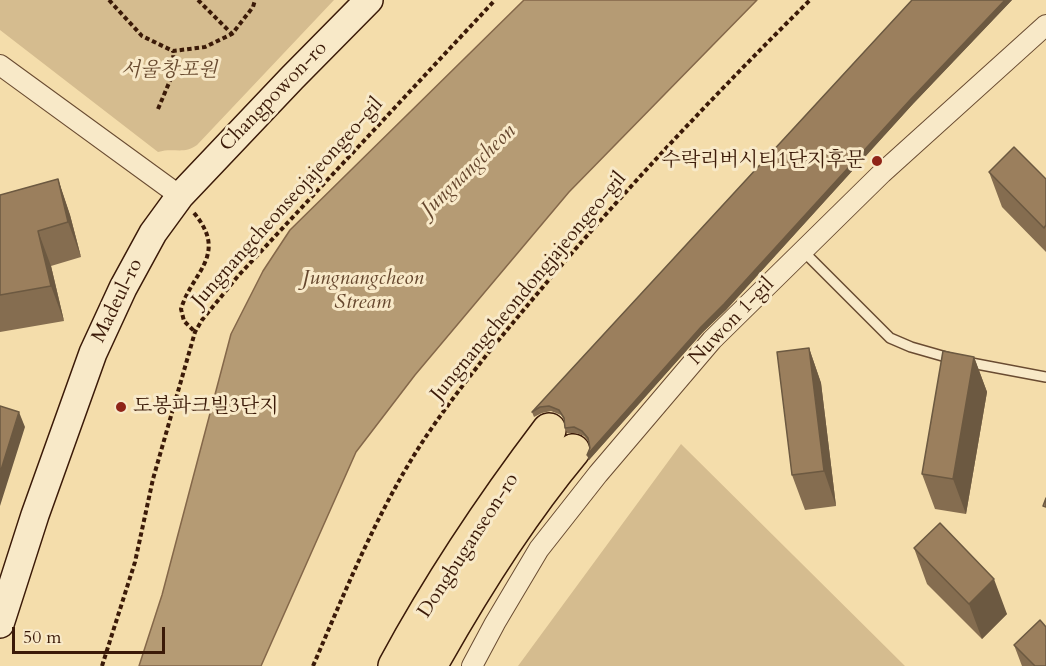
<!DOCTYPE html>
<meta charset="utf-8">
<style>
body{margin:0}
#map{position:relative;width:1046px;height:666px;overflow:hidden;background:#f4ddab;font-family:Cardo,serif}
canvas{display:block}
.scale{position:absolute;left:12px;top:627px;width:153px;height:27px;box-sizing:border-box;border:3px solid #3b1a08;border-top:0;padding-left:8px;font-size:18px;line-height:21px;white-space:nowrap;color:#3b1a08;-webkit-text-stroke:4px #f8e9c8;paint-order:stroke}
</style>
<div id="map">
<canvas width="1046" height="666"></canvas>
<div class="scale">50 m</div>
</div>
<script>
const ctx = document.querySelector('canvas').getContext('2d');
ctx.lineJoin = 'round';
function paint(path, color) { ctx.fillStyle = color; ctx.fill(path, 'evenodd'); }
function stroke(path, color, width, dash) { ctx.strokeStyle = color; ctx.lineWidth = width; ctx.lineCap = dash ? 'butt' : 'round'; ctx.setLineDash(dash || []); ctx.stroke(path); }
function drawText(font, color, halo, rows, align = 'center') {
  ctx.font = font + ' Cardo,"Noto Serif KR",serif'; ctx.lineWidth = 6; ctx.setLineDash([]); ctx.textBaseline = 'middle'; ctx.strokeStyle = halo; ctx.fillStyle = color; for (const [text, x, y, turn = 0] of rows) {
    ctx.save(); ctx.translate(x, y); ctx.rotate((+turn || 0) * Math.PI / 180); ctx.textAlign = isNaN(turn) ? turn : align; if (halo) ctx.strokeText(text, 0, 0); ctx.fillText(text, 0, 0); ctx.restore();
  }
}
paint(new Path2D(`
 M0,0H334L197,145C183,155 174,147 158,152L0,30Z
 M681,444L905,666H518Z`), '#d5bc8f');
const water = new Path2D(`
 M524,0H757L569,192L415,375L356,452L261,666H139L162,595L231,334L263,271L290,230Z`);
paint(water, '#b59b74');
stroke(water, '#846749', 1.5);
const lane = new Path2D(`
 M803,251L890,338L911,347L953,359
 M966,362L1046,377`);
const street = new Path2D(`
 M0,65L180,196
 M472,666L495,623L539,549L598,474L712,340L882,173L1046,25`);
const secondary = new Path2D(`
 M0,624L35,515L93,353L123,288L153,233L180,196L292,78L369,0`);
const highway = new Path2D(`
 M395,666C440,583 492,505 549,430
 M430,666C472,591 518,517 573,451`);
stroke(lane, '#694b31', 12);
stroke(street, '#694b31', 22);
stroke(secondary, '#3b1a08', 30);
stroke(highway, '#3b1a08', 36);
stroke(new Path2D(`
 M109,0L142,36L173,51L205,47L232,34L253,7L255,0
 M198,0L232,34
 M158,109L174,71L173,51
 M194,213C229,255 192,272 181,309L184,321L195,332
 M102,666L135,562L153,479L195,332L202,320L238,276L495,0
 M313,666C347,587 379,507 427,435C465,379 510,326 553,275C635,179 721,88 810,0`), '#3b1a08', 4, [4.5, 3]);
stroke(lane, '#f8e9c8', 9);
stroke(street, '#f8e9c8', 20);
stroke(secondary, '#f8e9c8', 27);
stroke(highway, '#f4ddab', 33);
paint(new Path2D(`
 M912,0H1012L912,105L726,310L703,332L589,460L587,455L590,448L589,442L584,436L576,433H567L565,428V421L561,415L551,411L542,413L534,417L532,412Z
 M989,172L1046,179V252L1002,207Z
 M58,179L70,215L81,257L51,266L64,321L0,332V195Z
 M809,348L821,383L836,506L805,510L792,475Z
 M974,357L987,392L966,514L935,509L922,474Z
 M914,548L1007,614L982,639L927,584Z
 M1014,645L1046,666H1022Z`), '#856d50');
paint(new Path2D(`
 M1005,0H1012L912,105L726,310L703,332L589,460L587,455L701,327L910,100Z
 M58,179L70,215L81,257L68,222Z
 M38,231L51,266L64,321L51,286Z
 M809,348L821,383L836,506L824,471Z
 M974,357L987,392L966,514L953,479Z
 M19,412L25,427L0,506V473Z
 M994,579L1007,614L982,639L969,604Z`), '#6c5941');
const building = new Path2D(`
 M912,0H1005L910,100L724,304L701,327L587,455L590,448L588,438L582,431L574,427L565,428L564,418L559,410L549,406L540,407L532,412Z
 M1014,147L1046,179V225L1044,228L989,172Z
 M58,179L68,222L38,231L51,286L0,295V195Z
 M809,348L824,471L792,475L777,352Z
 M943,351L974,357L953,479L922,474Z
 M0,406L19,412L0,473Z
 M1046,498V507L1043,506Z
 M940,523L994,579L969,604L914,548Z
 M1040,620L1046,627V666H1035L1014,645Z`);
paint(building, '#9b7f5d');
stroke(building, '#6c5941', 1.5);
for (const [x, y, r, color] of [
 [877,161,6,"#8f2418"],
 [121,407,6,"#8f2418"]
]) { const dot = new Path2D(); dot.arc(x, y, r, 0, 2 * Math.PI); ctx.fillStyle = color; ctx.fill(dot); stroke(dot, '#f8e9c8', 2); }
drawText('italic 20px', '#694b30', '#f8e9c8', [
 ["서울창포원",169,71]
]);
drawText('20px', '#3b1a08', '#f8e9c8', [
 ["Changpowon-ro",274,97,-46],
 ["Jungnangcheonseojajeongeo-gil",288,203,-48],
 ["Jungnangcheondongjajeongeo-gil",529,287,-50],
 ["Madeul-ro",118,301,-64],
 ["Nuwon 1-gil",732,322,-46],
 ["Dongbuganseon-ro",469,546,-57]
]);
drawText('20px', '#3b1a08', '#f8e9c8', [
 ["수락리버시티1단지후문",865,161],
 ["도봉파크빌3단지",133,407,"left"]
], 'right');
drawText('italic 21px', '#66472e', '#f8e9c8', [
 ["Jungnangcheon",469,171,-44],
 ["Jungnangcheon",363,279],
 ["Stream",363,303]
]);
</script>
